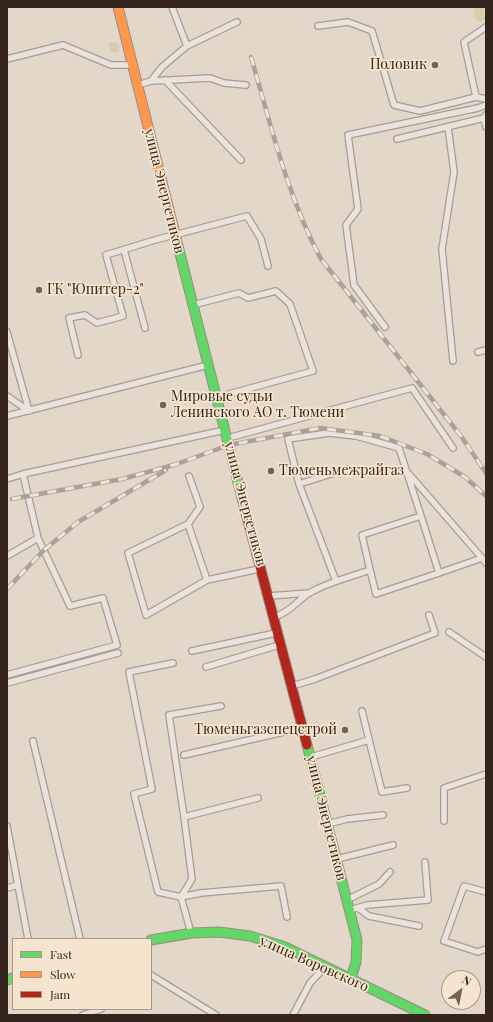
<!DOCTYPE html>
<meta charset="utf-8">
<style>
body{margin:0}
#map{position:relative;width:493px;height:1022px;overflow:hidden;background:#e2d7c8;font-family:"Playfair Display",serif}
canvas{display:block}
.frame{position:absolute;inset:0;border:8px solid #34241c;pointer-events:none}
.legend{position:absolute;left:12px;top:938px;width:140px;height:72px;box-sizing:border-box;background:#f5e4ce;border:1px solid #a89787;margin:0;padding:5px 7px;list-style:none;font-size:12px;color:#34241c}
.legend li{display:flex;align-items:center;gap:8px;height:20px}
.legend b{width:20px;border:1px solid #a89787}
.north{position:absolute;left:441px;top:970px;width:40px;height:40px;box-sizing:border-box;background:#f5e4ce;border:1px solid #a89787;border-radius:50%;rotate:32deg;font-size:11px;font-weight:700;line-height:16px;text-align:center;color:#34241c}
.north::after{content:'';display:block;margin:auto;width:14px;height:18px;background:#716358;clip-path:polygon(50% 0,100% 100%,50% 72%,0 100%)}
</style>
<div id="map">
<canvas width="493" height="1022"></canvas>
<div class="frame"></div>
<ul class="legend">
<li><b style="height:5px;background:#63d668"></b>Fast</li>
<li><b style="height:5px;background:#ff974d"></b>Slow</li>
<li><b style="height:5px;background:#b3261e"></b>Jam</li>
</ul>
<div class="north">N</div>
</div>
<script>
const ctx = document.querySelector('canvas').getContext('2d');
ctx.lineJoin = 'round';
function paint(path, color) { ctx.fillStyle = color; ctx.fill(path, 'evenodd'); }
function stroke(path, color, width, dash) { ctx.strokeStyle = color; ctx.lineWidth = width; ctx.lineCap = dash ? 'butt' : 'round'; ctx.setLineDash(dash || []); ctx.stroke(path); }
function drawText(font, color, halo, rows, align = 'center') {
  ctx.font = font + ' "Playfair Display",serif'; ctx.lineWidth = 3.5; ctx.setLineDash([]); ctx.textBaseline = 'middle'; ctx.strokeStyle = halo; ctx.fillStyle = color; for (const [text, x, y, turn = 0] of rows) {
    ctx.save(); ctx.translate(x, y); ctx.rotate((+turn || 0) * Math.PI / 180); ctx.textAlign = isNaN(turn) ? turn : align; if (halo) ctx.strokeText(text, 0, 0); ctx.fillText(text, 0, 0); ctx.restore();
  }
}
paint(new Path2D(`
 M473,7H483L485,19L480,22L476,20Z
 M109,42L118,43L120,48L117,52H111Z`), '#d5cfab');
const lane = new Path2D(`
 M172,7L187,46
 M318,26L348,22L372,31L394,105L420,111L476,97
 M486,27L464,42L476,97L486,99
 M7,59L63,45L111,65H131
 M165,80L241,160
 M151,81L210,78L224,83L246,85
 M138,85L151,81L162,67L187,46L237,22
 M484,118L486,127
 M448,127L454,172L442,249L453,361
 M397,139L484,118L486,115
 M124,250L145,328
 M193,305L239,293L248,298L276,291L290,304L313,371L218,397
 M385,327L354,285L346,225L358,209L348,135L478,108L486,105
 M7,332L29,411L7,396
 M478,352L486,350
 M78,355L69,318L85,315L97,323L123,316L106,255L155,240L247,216L261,239L268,266
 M7,416L208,365
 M228,438L412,388L453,448
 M409,474L482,558
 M7,479L23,474
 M299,484L288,439L329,433L356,436L399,448L421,516
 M188,524L200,507L189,476
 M7,556L38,538L23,474L225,430
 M439,573L482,558L486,563
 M207,580L146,615L128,553L188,524L207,580L259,569
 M336,581L299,484L347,469
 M269,596L309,593
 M275,617C292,611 297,600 311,592C329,582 350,577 370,570L376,594L439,573L421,516L362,535L370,570
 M449,632L486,657
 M192,651L276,633
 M173,663L129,672L152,789L134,794L158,892L181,897L201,893L281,886L287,917
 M206,667L279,645
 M7,675L117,645L103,598L70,606L38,538
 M7,683L118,653
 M292,686L315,679L435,633L429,615
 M362,711L369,740
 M33,741L80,939
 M184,755L301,728
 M311,757L369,740L382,792L407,788
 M184,817L169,715L221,706
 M444,821V788L486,774
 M328,824L347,819L383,815
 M7,826L28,939
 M337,859L393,845
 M7,888L18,885
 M486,892L464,886L444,941L478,952L486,949
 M347,900L379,884L390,872
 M358,908L369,916L419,926
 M350,910L367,905L428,900L425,862
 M191,933L181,897L192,879L184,817L258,798
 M151,975L216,1015
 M83,1015L101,1009
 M293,1015L310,983L325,967`);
const fast = new Path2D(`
 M178,246L242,498
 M307,745L357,940L356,962L351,978
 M151,940L192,933L219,932L250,936L285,947L425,1015
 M7,980L13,978`);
const slow = new Path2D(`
 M118,7L178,246`);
const jam = new Path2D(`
 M242,498L307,745`);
stroke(lane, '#a79c92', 8);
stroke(fast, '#978c82', 11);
stroke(slow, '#978c82', 11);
stroke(jam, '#978c82', 11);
stroke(lane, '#eae3db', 5.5);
stroke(fast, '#63d668', 9);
stroke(slow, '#ff974d', 9);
stroke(jam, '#b3261e', 9);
const rail = new Path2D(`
 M251,57C271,125 287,196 321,259L461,436L486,473
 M12,499L122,479L177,464L229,445L320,428L380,436L427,454L465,477L486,496
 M7,589L43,551L78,522L166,470`);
stroke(rail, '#a9a29c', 4.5);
stroke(rail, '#f5e4ce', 3, [9]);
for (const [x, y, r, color] of [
 [435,65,4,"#716358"],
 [39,290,4,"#716358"],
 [163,405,4,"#716358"],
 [271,471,4,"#716358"],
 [345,730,4,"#716358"]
]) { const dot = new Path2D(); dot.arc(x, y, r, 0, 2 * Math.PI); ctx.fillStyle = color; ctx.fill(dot); stroke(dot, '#f5e4ce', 1.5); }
drawText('14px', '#34241c', '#f5e4ce', [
 ["Половик",427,65,"right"],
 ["ГК \"Юпитер-2\"",47,290],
 ["Мировые судьи",171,397],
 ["Ленинского АО т. Тюмени",171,413],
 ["Тюменьмежрайгаз",279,471],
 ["Тюменьгазспецстрой",337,730,"right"]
], 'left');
drawText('14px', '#34241c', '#f5e4ce', [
 ["улица Энергетиков",164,191,76],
 ["улица Энергетиков",245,504,75],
 ["улица Энергетиков",326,818,76],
 ["улица Воровского",314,964,24]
]);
</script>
